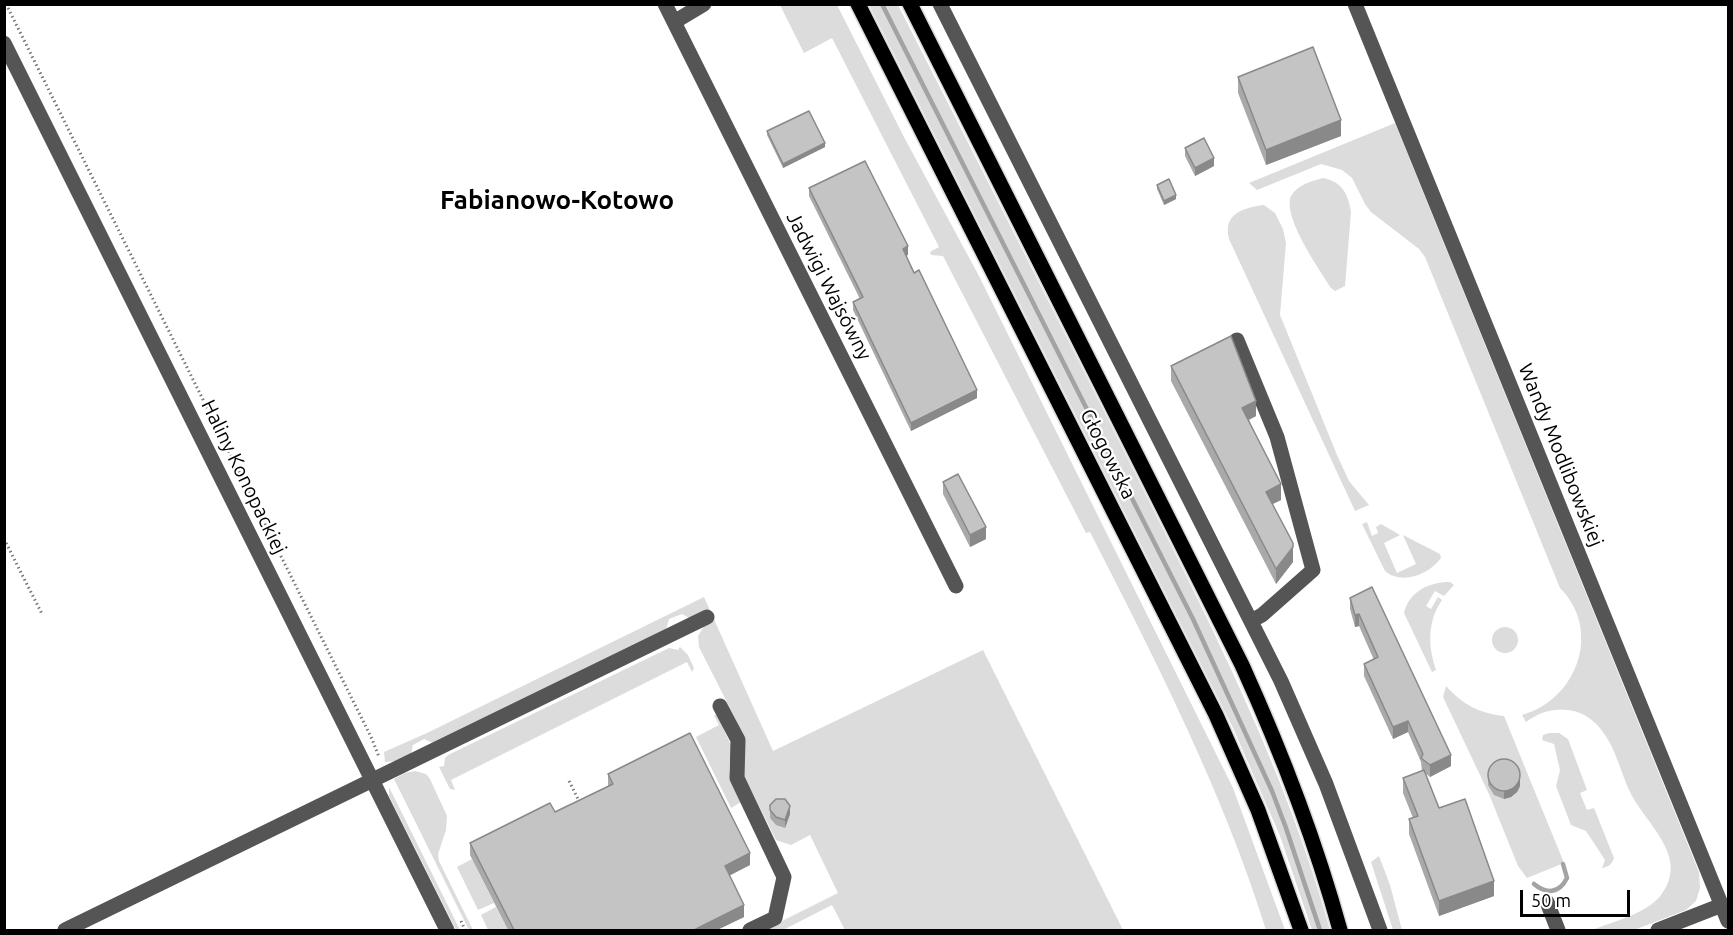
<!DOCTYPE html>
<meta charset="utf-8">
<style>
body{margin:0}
#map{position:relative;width:1733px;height:935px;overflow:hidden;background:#fff;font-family:Ubuntu,sans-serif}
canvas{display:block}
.frame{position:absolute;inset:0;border:6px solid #000;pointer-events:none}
.scale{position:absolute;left:1520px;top:890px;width:110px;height:27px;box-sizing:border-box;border:3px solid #000;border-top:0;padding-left:8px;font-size:18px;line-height:21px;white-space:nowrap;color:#000;-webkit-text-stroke:4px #fff;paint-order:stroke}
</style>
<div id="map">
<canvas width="1733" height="935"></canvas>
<div class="frame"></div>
<div class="scale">50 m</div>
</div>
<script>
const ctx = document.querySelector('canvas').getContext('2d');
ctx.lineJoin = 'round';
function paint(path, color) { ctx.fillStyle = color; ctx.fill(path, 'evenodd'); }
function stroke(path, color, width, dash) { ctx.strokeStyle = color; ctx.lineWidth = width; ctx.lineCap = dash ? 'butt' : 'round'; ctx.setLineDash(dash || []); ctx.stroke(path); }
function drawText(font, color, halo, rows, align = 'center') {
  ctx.font = font + ' Ubuntu,sans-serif'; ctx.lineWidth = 4.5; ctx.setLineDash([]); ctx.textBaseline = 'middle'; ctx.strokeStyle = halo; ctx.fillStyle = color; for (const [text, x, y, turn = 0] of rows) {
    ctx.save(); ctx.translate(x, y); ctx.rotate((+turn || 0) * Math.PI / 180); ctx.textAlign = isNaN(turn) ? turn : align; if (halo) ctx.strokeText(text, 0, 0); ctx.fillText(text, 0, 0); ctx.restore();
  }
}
paint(new Path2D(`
 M780,5H837L905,139L979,276L1233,788L1285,930H1266C1223,792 1156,661 1090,532L1086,533L943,256L931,255L930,252L939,247L832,38L804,53Z
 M869,5H898C978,162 1058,319 1137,477C1211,625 1286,771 1330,930H1312L1280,836L1233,728Z
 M1395,123L1699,872L1700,888L1696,901L1686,910L1634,930H1592C1612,922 1648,913 1661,895C1691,856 1644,823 1629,790C1621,772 1616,751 1605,735C1587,706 1553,702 1526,722L1522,715C1578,699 1602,630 1560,588L1425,257L1419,249L1371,212L1365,204L1352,178L1342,170L1321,164L1257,190L1249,183Z
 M1323,178C1342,182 1348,193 1351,212L1345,286L1335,291L1331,288C1320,270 1282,217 1291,196C1297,185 1312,181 1323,178Z
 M1264,205L1275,213L1283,229L1286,243L1280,315L1337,455L1349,481L1369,505L1355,511L1229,239C1223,214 1242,208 1264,205Z
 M1367,522L1372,536L1378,533L1376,527L1381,524L1400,535L1384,543L1397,573L1416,564L1403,535L1440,554L1441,558C1429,575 1401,585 1385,571L1362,524Z
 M1450,582L1454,585L1444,596L1435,591L1426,606L1431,609L1438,597L1442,600C1427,622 1428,646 1436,670L1432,672L1404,613C1409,592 1428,582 1450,582Z
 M704,597L773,751L983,650L1123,930H845L832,905L783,930H764L838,893L810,835L791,845L776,840L743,774L741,730L699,647L698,636L704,626L682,614L669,619L666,630L433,743L424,739L413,745L411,754L397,761L385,762L384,752L427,733Z
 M1492 640a13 13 0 1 1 26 0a13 13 0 1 1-26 0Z
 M680,647L688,655L694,668L692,672L687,662L451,780L455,790L450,789L439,767L444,766L445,758L448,755L669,648L678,650Z
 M1446,686C1463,705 1479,713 1504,716L1564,863L1527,878L1518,866L1489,794L1443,697Z
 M714,715H717L731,745L729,771L741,802L731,808L696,737L719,725Z
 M1549,733H1559L1568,739L1587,790L1580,793L1587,810L1594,808L1614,858C1612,864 1609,867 1602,868L1605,860L1586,831L1571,825L1556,786L1560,770L1554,744L1542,740L1543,735Z
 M415,771L426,774L430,779L447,816L446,830L438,854L439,861L473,930H469L394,779L405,773Z
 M389,787L460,930H456L389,796Z
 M1379,856L1390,885L1402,930H1393L1371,862Z
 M472,859L494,903L478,910L457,867Z
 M496,907L508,930H488L481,915Z`), '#dcdcdc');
stroke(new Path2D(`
 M882,4L1193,619L1272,791L1286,828L1320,930
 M1534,884C1546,894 1559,894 1567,878L1563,864`), '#a3a3a3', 4.5);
const major = new Path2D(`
 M858,4L1216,715L1258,810L1301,930
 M910,4L1242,665C1281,751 1315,839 1340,930`);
stroke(major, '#dbdbdb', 18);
stroke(new Path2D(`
 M6,4L372,739L379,757
 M4,539L42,614
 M569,781L580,803
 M461,921L465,930`), '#777', 3, [1.5, 3]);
stroke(new Path2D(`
 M665,4L956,586
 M940,4L1281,681L1326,784L1380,930
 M1355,4L1728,921
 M674,22L704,4
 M4,43L447,930
 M1237,340L1277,437L1313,570L1262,615L1251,621
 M720,706L738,740L737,778L784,877L775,918L750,930
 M1547,902L1558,930
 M65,930L707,617
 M1658,930L1722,905`), '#555', 15);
stroke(major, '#000', 15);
paint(new Path2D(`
 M1238,77L1341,136L1266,165L1238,93Z
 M767,131L825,147L783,168L767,135Z
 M1185,148L1214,166L1195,176L1185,156Z
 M1157,185L1176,199L1164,205L1157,189Z
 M809,188L908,255H906L977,398L911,431L853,310V302L860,299L809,196Z
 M1171,366L1256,416L1249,420L1281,500L1273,504L1293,562L1276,584L1171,381Z
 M943,482L986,539L970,547L943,494Z
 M1350,598L1451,766L1430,777L1425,773L1439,808L1494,896L1439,916L1409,834V819L1413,818L1403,793V778L1422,771L1421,762L1408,732L1393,739L1364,676V664L1374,660L1359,626L1355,627L1350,609Z
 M1489,770L1520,786L1517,792L1511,797L1504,799L1494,795L1488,785Z
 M608,774L750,865L729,875L744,917L717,930H508L470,855V843L555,812L608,786Z
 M770,805L790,814L785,828L776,825L770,818Z`), '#a9a9a9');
paint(new Path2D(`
 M1341,120V136L1266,165V150Z
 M825,143V147L783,168V164Z
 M1214,158V166L1195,176V168Z
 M1176,195V199L1164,205V201Z
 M908,246V255L903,257V249Z
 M977,390V398L911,431V423Z
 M1256,401V416L1242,423V408Z
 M1281,484V500L1266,507V492Z
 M986,527V539L970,547V535Z
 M1293,547V562L1276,584V569Z
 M1359,614V626L1355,627V615Z
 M1408,721V732L1393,739V727Z
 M1451,755V766L1430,777V765Z
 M1520,777V786L1517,792L1511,797L1504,799V791Z
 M790,806V814L785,828V820Z
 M750,853V865L725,878V866Z
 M1494,881V896L1439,916V901Z
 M744,905V917L717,930H694Z`), '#898989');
const building = new Path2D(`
 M1313,47L1341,120L1266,150L1238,77Z
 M809,111L825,143L783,164L767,131Z
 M1204,138L1214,158L1195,168L1185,148Z
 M865,161L908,246L903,249L914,273L919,270L977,390L911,423L853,302L863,297L809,188Z
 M1169,179L1176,195L1164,201L1157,185Z
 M1231,336L1256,401L1242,408L1281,484L1266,492L1293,543V547L1276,569L1171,366Z
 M958,474L986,527L970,535L943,482Z
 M1372,587L1451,755L1430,765L1421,758L1423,754L1408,721L1393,727L1364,664L1378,657L1359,614L1355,615L1350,598Z
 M690,733L750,853L725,866L744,905L694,930H514L470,843L550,803L555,812L613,784L608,774Z
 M1488 775a16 16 0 1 1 32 0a16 16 0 1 1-32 0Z
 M1424,770L1439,808L1465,799L1494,881L1439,901L1409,819L1418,816L1403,778Z
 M776,799H785L790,806L785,820L776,817L770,810V805Z`);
paint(building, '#c4c4c4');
stroke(building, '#898989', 1.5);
drawText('20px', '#000', '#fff', [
 ["Jadwigi Wajsówny",829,286,63],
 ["Głogowska",1108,454,63],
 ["Wandy Modlibowskiej",1561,455,68],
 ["Haliny Konopackiej",244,477,64]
]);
drawText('bold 26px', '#000', '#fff', [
 ["Fabianowo-Kotowo",557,200]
]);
</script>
